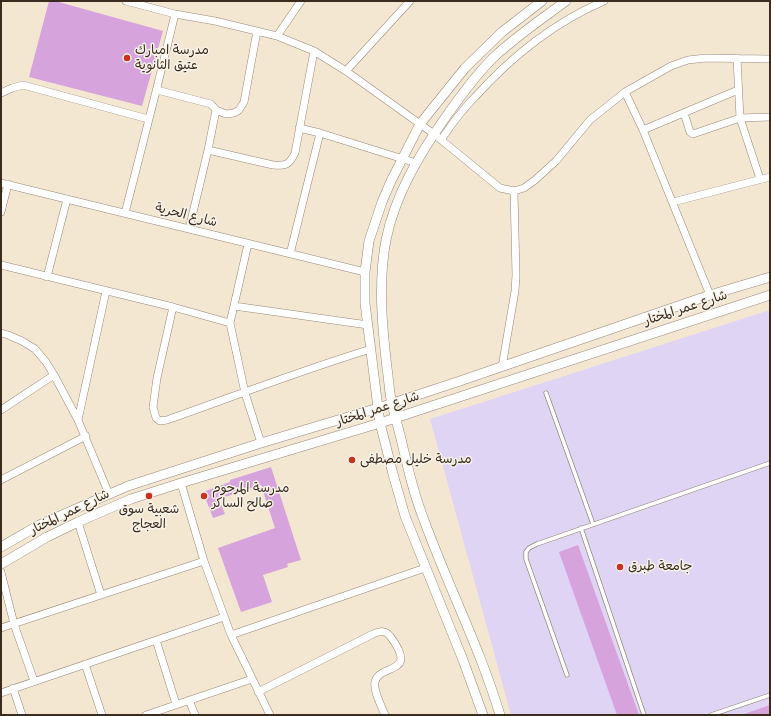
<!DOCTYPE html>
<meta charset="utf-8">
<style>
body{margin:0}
#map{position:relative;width:771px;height:716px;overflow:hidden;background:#f4e7d2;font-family:Mynerve,sans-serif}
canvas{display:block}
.frame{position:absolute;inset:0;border:2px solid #3b2a1e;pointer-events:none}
</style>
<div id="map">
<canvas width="771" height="716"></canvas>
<div class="frame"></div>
</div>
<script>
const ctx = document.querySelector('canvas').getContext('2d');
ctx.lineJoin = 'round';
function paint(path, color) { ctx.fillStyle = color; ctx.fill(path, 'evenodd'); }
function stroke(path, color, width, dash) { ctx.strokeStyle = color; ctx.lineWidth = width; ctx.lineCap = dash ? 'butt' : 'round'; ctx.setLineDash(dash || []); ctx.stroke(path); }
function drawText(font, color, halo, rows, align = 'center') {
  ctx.font = font + ' Mynerve,"Playpen Sans Arabic",sans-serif'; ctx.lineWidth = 3; ctx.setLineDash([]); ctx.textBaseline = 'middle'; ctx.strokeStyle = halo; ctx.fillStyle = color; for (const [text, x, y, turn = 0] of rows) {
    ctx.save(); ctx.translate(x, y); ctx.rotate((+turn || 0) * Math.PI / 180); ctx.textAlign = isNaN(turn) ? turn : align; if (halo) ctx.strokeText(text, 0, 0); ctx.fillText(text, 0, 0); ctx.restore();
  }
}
paint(new Path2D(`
 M770,310V715H511L430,419Z`), '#e0d4f4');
paint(new Path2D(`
 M49,1H55L163,31L142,106L29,77Z
 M271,467L301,560L287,564L288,567L263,575L272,602L241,612L218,548L275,528L261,485L219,499L225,514L213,518L203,492L230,482V480Z
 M578,545L639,715H617L559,552Z
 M770,705V715H744V714Z`), '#d6a3dd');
const service = new Path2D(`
 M546,393L593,524
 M581,528L644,715
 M567,675L526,559V552L529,548L537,544L770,463
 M711,715L770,695`);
const minor = new Path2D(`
 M126,1L175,14L215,21L277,36L314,51L346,71L434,134L500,188L514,191L524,188L535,180L556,161L590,120L625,92L671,66L688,60L706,58L770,59
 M277,36L301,1
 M737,58L740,118L760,179
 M346,71L410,1
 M157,90L211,104L216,110L226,114L234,113L239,110L244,102L257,31
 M625,92L643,130L710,295
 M1,93L12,88L23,85L148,119
 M684,113L690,132L693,134L740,118L770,117
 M299,128L320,133L416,163
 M643,130L738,90
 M441,140C451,125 462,110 475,97C511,57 555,22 604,1
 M208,150L273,165C286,166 289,165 295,153L314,51
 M1,183L365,272
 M673,202L770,177
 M1,212L8,184
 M125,213C142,147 159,81 175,14
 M189,229L208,150L216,110
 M248,244L230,323L245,393L261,443
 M290,254L320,133
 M1,265L173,307L230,323
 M47,277L67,199
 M234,306L368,325
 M173,307L157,378L153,407L156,418L160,421L167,420C235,396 302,370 371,349
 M1,333L8,335L22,341L35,349L46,362L54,375L78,420L109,494
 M502,367L515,291L516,275L514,191
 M1,410L54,375
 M78,420L106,291
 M1,480L86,436
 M181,483L204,561L231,635L270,715
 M78,522L101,595
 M1,572L14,624L34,681
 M1,628L204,561
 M231,635L425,568
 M156,640L176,704
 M85,664L102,715
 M13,688L22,715
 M258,692L373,634C381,631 385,630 390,636C420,676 379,663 375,682C373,691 382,707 385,715
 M1,693L224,617
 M189,700L195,715
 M146,715L252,679`);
const tertiary = new Path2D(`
 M1,547L39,525L128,486L261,443L378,408L457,382L710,295L770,277
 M1,564L47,537L78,522L131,499L181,483L380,423L770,295
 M483,715L463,660L405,516L393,474L380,423L378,408L365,303V272L369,241L382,202L391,181L420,124L465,68L502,32L542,1
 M500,715C480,648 448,586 424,520C414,495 408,469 402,443C399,430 395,417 392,404C389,392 389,380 387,368C382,325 378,282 386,240C395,195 419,155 445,118C460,97 475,76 493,58C515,37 542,19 566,1`);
stroke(service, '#988878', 5);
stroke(minor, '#988878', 8);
stroke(tertiary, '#988878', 10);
stroke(service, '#fff', 3.5);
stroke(minor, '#fff', 7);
stroke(tertiary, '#fff', 9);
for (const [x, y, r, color] of [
 [127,58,4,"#c8321e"],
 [352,460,4,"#c8321e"],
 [149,496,4,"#c8321e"],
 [204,496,4,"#c8321e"],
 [620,567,4,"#c8321e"]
]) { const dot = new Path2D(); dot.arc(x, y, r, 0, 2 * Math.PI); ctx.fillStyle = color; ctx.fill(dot); stroke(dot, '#f7f3e8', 1.5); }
drawText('13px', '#3b2a1e', '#f7f3e8', [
 ["مدرسة امبارك",135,51],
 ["عتيق الثانوية",135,66],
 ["مدرسة خليل مصطفى",360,460],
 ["مدرسة المرحوم",212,489],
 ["صالح الساكر",212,504],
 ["شعبية سوق",149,510,"center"],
 ["العجاج",149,525,"center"],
 ["جامعة طبرق",628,567]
], 'left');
drawText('13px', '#3b2a1e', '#f7f3e8', [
 ["شارع الحرية",186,216,14],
 ["شارع عمر المختار",686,309,-18],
 ["شارع عمر المختار",378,410,-18],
 ["شارع عمر المختار",70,513,-26]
]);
</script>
